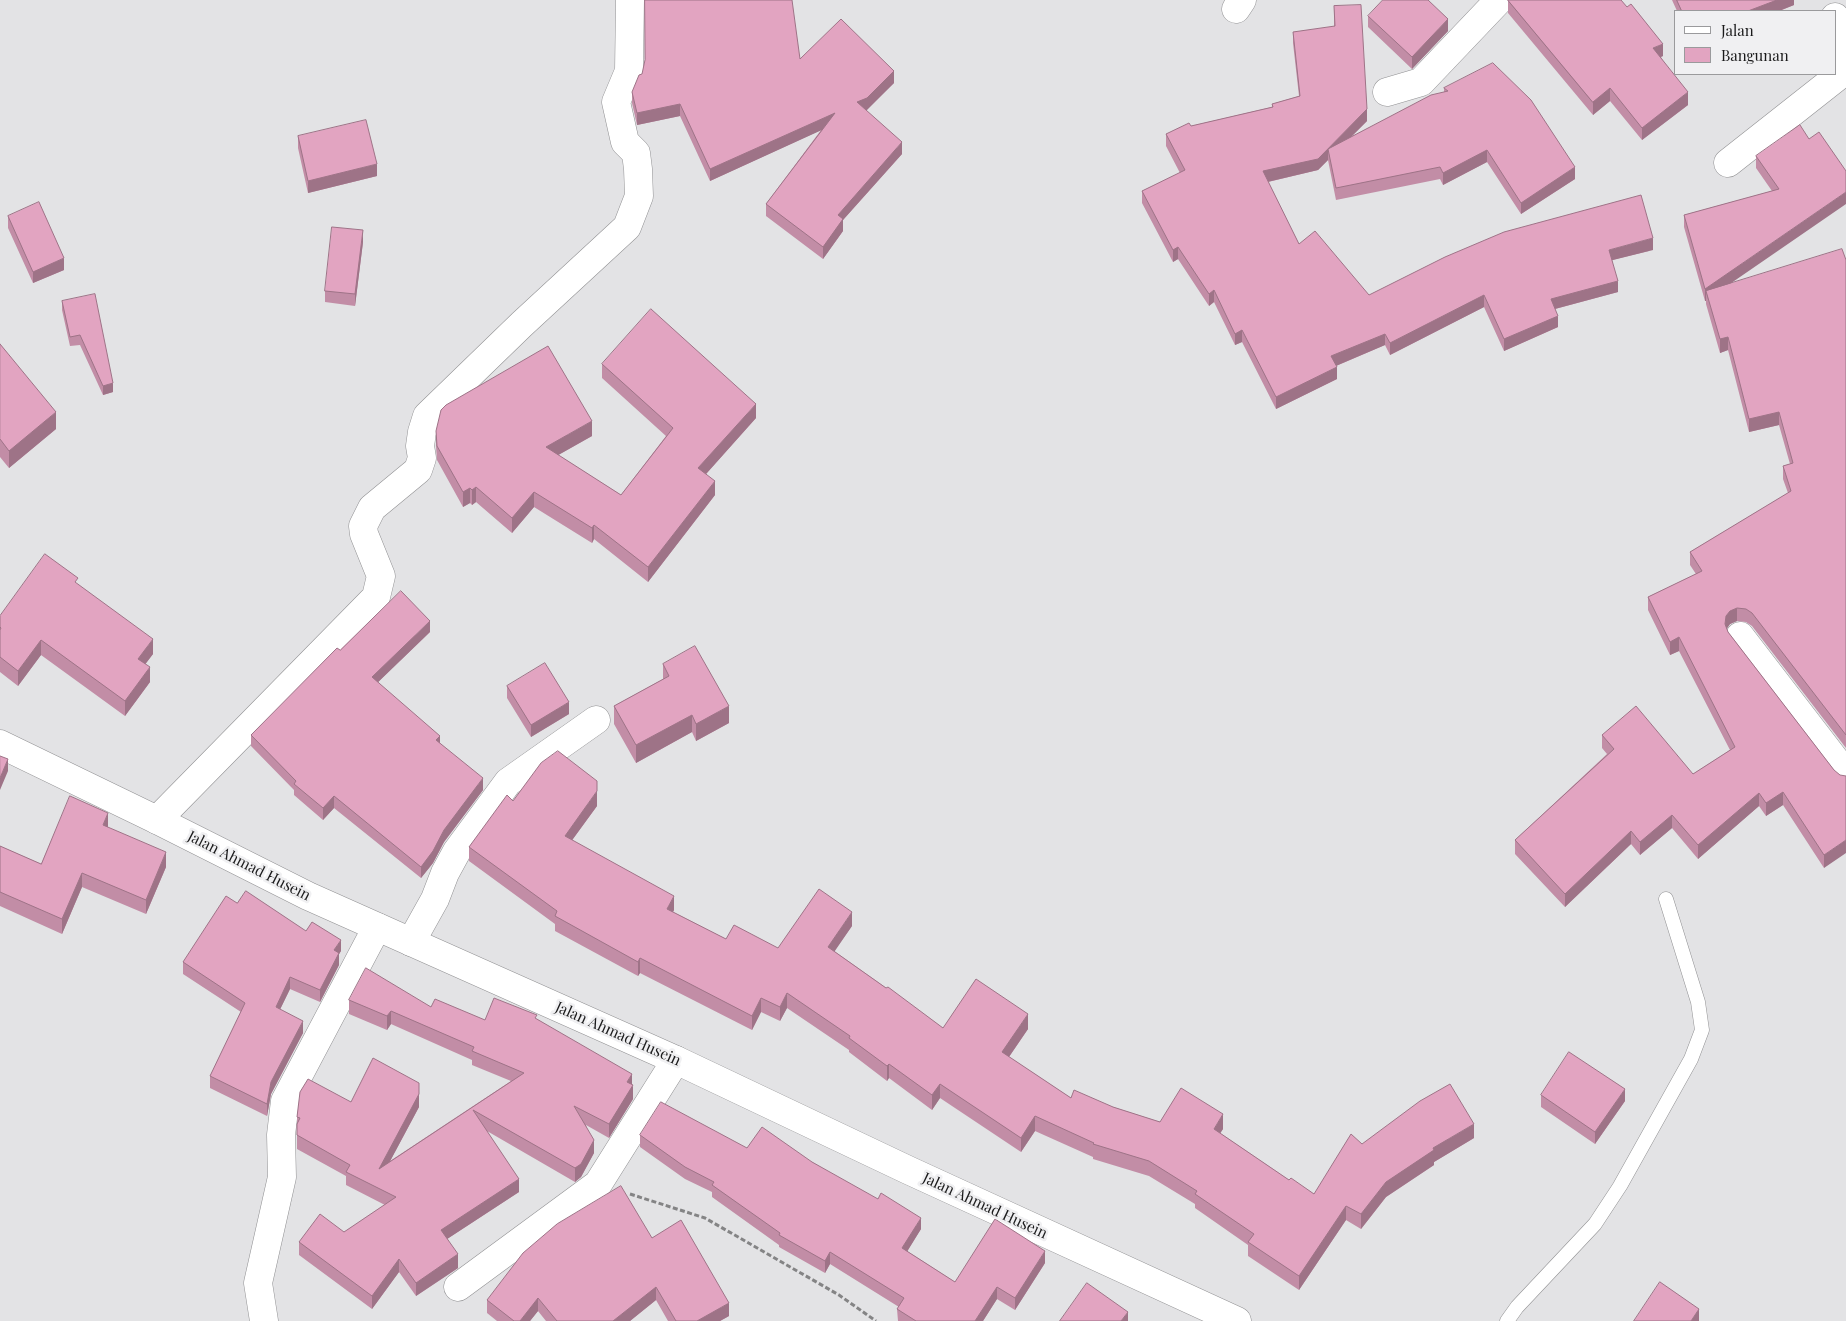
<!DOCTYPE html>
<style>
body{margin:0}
#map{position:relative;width:1846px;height:1321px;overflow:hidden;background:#e3e3e5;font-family:"Playfair Display",serif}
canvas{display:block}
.legend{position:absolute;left:1674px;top:10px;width:162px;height:65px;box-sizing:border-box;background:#f0f0f2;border:1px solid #9a9a9c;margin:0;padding:6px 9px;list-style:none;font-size:15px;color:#1a1a1b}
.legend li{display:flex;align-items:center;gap:10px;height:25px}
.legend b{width:25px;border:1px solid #9a9a9c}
</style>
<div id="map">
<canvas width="1846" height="1321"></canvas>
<ul class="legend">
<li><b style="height:6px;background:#fff"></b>Jalan</li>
<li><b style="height:14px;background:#e2a4c1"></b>Bangunan</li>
</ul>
</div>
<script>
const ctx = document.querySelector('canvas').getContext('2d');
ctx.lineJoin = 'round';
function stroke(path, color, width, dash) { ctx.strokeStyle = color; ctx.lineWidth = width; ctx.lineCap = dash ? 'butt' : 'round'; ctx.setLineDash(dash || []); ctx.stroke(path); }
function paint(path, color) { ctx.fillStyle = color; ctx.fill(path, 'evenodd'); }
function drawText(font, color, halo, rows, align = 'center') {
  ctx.font = font + ' "Playfair Display",serif'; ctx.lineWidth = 5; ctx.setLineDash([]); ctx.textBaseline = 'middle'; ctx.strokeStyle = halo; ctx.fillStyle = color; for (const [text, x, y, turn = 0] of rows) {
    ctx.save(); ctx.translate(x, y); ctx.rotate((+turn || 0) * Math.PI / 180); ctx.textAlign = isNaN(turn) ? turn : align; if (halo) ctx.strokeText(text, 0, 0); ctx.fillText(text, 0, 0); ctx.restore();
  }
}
const lane = new Path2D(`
 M1507,1321L1517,1307L1595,1224L1620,1186L1691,1059L1702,1030L1698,1002L1666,899`);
const street = new Path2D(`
 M1236,9L1242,0
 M1835,17L1846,60
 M1387,92L1421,82L1499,0
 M1728,163L1846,70
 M1740,636L1846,774
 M157,820L376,597L381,576L364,534L363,526L372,508L418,470L422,458L420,446L422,432L427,416L522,324L627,227L639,196L638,169L636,153L625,142L616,102L629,71L630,0
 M411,942L435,899L445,873L457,851L508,782L596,720
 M458,1287L598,1184L676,1060
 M264,1321L258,1283L282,1177L281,1135L285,1101L377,927`);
const secondary = new Path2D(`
 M0,744L157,820L308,896L676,1060L908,1170L1237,1321`);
stroke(lane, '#919193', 15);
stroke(street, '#919193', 29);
stroke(secondary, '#919193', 29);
stroke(new Path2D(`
 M630,1194L705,1218L839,1295L876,1321`), '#848485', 3, [5, 2.5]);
stroke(lane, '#fff', 14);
stroke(street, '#fff', 28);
stroke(secondary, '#fff', 28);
paint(new Path2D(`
 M1508,0L1663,56L1661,57L1688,105L1642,140L1610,101L1593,115L1508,13Z
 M1672,0H1794V5L1779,11H1677Z
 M1334,6L1367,121L1351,137L1444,92V88L1575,179L1521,214L1487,162L1443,185L1440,179L1336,200L1328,160L1318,170L1268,182L1299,244L1369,295L1653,250L1612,260L1618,292L1555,309L1558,327L1504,351L1484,307L1390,355L1385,345L1336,366L1337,379L1276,409L1242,342L1235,345L1214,302L1209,306L1178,259L1173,262L1142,203V191L1180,173L1166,146V134L1191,126L1272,107V104L1299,96L1293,43V32L1334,27Z
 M1368,16L1448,31L1412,69L1368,27Z
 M800,59L894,83L866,110L902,154L843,220V231L823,259L766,216V204L821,130L710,181L680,116L637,125L632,103V92Z
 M298,136L377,176L308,193L298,148Z
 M1809,139L1731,284L1846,260V748L1752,626L1746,622L1737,621L1730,624L1726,629L1728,632L1834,770L1824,868L1783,805L1766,816L1759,806L1698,859L1672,828L1640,855L1631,844L1565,907L1515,854V840L1607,754L1602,748V735L1693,774L1730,750L1679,651L1670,655L1648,610V597L1696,574L1690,565V552L1788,493L1783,479V466L1790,464L1779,425L1749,432L1728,350L1720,353L1706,304V301H1705L1684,227V215L1772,191L1756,168V156Z
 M8,216L64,270L33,283L8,228Z
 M363,242L355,306L325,302V291Z
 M62,301L113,392L103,395L80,345L70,346L62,310Z
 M0,344L56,429L9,468L0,457Z
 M602,364L756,418L706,474L715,495L648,582L594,539L592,543L534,507L512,533L476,502L472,505L470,503L463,507L437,460L436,446V431L592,436L558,455L621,495L666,436L602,378Z
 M78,585L153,654L145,664L150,682L125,716L41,655L18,686L0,672V616Z
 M430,632L378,682L440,743L483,790L444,842L433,863L421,878L334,808L323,820L294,795V790L251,746V735L340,650Z
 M663,664L729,723L696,741L692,732L636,763L614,724V706L663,679Z
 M507,686L569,714L531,737L507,698Z
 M513,801L597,806L572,840L674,910L673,912L726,939L778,948L852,926L834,951L943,1028L1028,1029L1009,1057L1071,1098L1113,1107L1160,1122L1223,1129L1220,1133L1289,1180L1314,1194L1362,1144L1474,1138L1434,1162V1165L1386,1197L1361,1229L1346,1220L1299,1290L1248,1256V1245L1195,1208V1204L1149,1176L1093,1159V1157L1035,1131L1021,1152L940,1098L932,1110L889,1078L887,1081L849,1052V1050L787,1008L780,1021L761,1012L752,1030L640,973L638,976L555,931V924L469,861V847Z
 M108,828L166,867L146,914L82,887L62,934L0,906V846L41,864Z
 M237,903L341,951L339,954V965L320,1002L290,989L280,1009L303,1033L271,1094L267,1116L210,1088V1076L241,1012L183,974V962Z
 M349,1000L431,1007L485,1020L537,1019L632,1085L633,1099L609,1138L586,1125L594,1153L581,1177L575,1182L487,1131L519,1192L447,1239L458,1268L416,1296L399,1272L372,1309L299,1255V1242L344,1232L385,1205L346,1185V1176L297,1149V1117L351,1102L419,1094V1107L390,1161L511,1081L472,1065V1060L391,1024L387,1030L349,1014Z
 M1541,1095L1625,1101L1595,1144L1541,1107Z
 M640,1135L747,1148L812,1162L921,1229L907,1251L955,1282L1045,1263L1015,1310L997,1299L983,1321H898L897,1309L899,1307L830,1264L825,1273L779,1247V1245L712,1197V1192L685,1179L640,1147Z
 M652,1238L729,1316L720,1321H668L656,1300L630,1321H546L538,1311L530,1321H497L487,1313V1300Z`), '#c28da6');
paint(new Path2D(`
 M1777,0H1794V5L1779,11H1748Z
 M1448,19V31L1412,69V57Z
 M1663,44V56L1653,60V48Z
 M894,71V83L867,110L857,114V102Z
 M1610,88V101L1593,115V102Z
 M1688,92V105L1642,140V128Z
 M680,104V116L637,125V113Z
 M1367,109V121L1330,158L1328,149Z
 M835,113V124L710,181V169Z
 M902,142V154L843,220V231L823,259V247L838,215Z
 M1328,149V160L1318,170L1263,183V171Z
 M1487,150V162L1443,185V173Z
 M377,164V176L308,193V181Z
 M1575,167V179L1521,214V203Z
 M1846,192V204L1708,299L1706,291V301H1705V289Z
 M363,230V242L355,306V294Z
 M1653,238V250L1609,261V250Z
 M1178,247V259L1173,262V250Z
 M64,258V270L33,283V272Z
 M1618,281V292L1551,310V299Z
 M1214,290V302L1209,306V294Z
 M1484,295V307L1390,355V343Z
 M1558,316V327L1504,351V339Z
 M1242,330V342L1235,345V334Z
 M1385,334V345L1331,368V356Z
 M1728,337V350L1720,353V339Z
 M1337,367V379L1276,409V397Z
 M113,383V392L103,395V386Z
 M756,404V418L698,483V468Z
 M56,412V429L9,468V451Z
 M1779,412V425L1749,432V419Z
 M592,421V436L546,462V447Z
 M715,481V495L648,582V567Z
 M476,487V502L472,505V490Z
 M470,488V503L463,507V492Z
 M534,492V507L512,533V518Z
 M594,525V539L592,543V528Z
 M1737,608V621L1730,624L1726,630L1725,624L1726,616L1730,611Z
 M430,621V632L372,688V677Z
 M1679,637V651L1670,655V642Z
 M153,639V654L138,674V659Z
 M41,640V655L18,686V671Z
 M150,667V682L125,716V701Z
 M569,702V714L531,737V725Z
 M729,706V723L696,741V724Z
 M692,715V732L636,763V745Z
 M440,736V747L436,740Z
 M8,759V771L0,790V778Z
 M483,778V790L444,842L433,863L421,878V867L444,830Z
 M597,791V806L565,850V836Z
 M1783,792V805L1766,816V803Z
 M1759,793V806L1698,859V845Z
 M334,796V808L323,820V808Z
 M108,813V827L103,840V825Z
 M1672,815V828L1640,855V842Z
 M1631,831V844L1565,907V894Z
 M1846,840V853L1824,868V855Z
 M166,852V867L146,914V900Z
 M82,873V887L62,934V919Z
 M674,896V910L667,923V909Z
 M852,912V926L828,961V947Z
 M341,940V951L339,954V965L320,1002V990L334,950Z
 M640,958V973L638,976V962Z
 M290,977V989L276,1018V1007Z
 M787,993V1008L780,1021V1007Z
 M761,998V1012L752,1030V1016Z
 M391,1011V1024L387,1030V1016Z
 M1028,1014V1029L1002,1067V1052Z
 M303,1021V1033L271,1094L267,1116V1104L271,1082Z
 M889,1064V1078L887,1081V1066Z
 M632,1074V1087L633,1085V1099L609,1138V1124L627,1082Z
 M940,1084V1098L932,1110V1095Z
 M1625,1089V1101L1595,1144V1132Z
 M419,1094V1107L379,1182V1169Z
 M1223,1114V1129L1214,1143V1129Z
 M1035,1116V1131L1021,1152V1138Z
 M1474,1124V1138L1434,1162V1165L1386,1197L1361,1229V1214L1386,1182L1433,1148Z
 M594,1140V1153L581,1177L575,1182V1168Z
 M519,1179V1192L441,1243V1230Z
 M1346,1206V1220L1299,1290V1276Z
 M921,1218V1229L902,1260V1248Z
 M1045,1251V1263L1015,1310V1298Z
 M830,1252V1264L825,1273V1261Z
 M458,1254V1268L416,1296V1283Z
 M399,1259V1272L372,1309V1296Z
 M656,1287V1300L630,1321H613Z
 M997,1287V1299L983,1321H975Z
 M538,1298V1311L530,1321H520Z
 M729,1303V1316L720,1321H697Z
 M1699,1309V1321H1691Z
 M1128,1312V1321H1121Z`), '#9e7387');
const building = new Path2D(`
 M645,0H792L800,59L841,19L894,71L867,98L857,102L902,142L838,215L843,219L823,247L766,204L835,113L710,169L680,104L637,113L632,92L639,75L642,74L645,60Z
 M1383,0H1428L1448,19L1412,57L1368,16Z
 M1508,0H1621L1627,7L1631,4L1663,44L1653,48L1688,92L1642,128L1610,88L1593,102Z
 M1677,0H1777L1748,11H1682Z
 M1361,5L1367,109L1318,159L1263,171L1299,244L1315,231L1369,295L1445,257L1504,232L1641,195L1653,238L1609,250L1618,281L1551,299L1558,316L1504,339L1484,295L1390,343L1385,334L1331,356L1337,367L1276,397L1242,330L1235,334L1214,290L1209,294L1178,247L1173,250L1142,191L1185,170L1166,134L1189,123L1191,126L1273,107L1272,104L1300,96L1293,32L1335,26L1334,6Z
 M1493,63L1531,100L1575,167L1521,203L1487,150L1443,173L1440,167L1336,188L1328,149L1431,95L1448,91L1444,88Z
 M366,120L377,164L308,181L298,136Z
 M1800,125L1809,139L1819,132L1846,171V192L1705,289L1684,215L1779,189L1756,156Z
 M39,202L64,258L33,272L8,216Z
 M332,227L363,230L355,294L325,291Z
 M1842,249L1846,260V735L1752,613L1746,609L1737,608L1730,611L1726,616L1725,624L1728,632L1834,770L1840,775L1846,776V840L1824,855L1783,792L1766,803L1759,793L1698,845L1672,815L1640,842L1631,831L1565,894L1515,840L1614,749L1602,735L1636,706L1693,774L1735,747L1679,637L1670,642L1648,597L1702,571L1690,552L1791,491L1783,466L1793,463L1779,412L1749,419L1728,337L1720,339L1706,291Z
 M95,294L113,383L103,386L80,335L70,337L62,301Z
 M651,309L756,404L698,468L715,481L648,567L594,525L592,528L534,492L512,518L476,487L472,490L470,488L463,492L437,446L436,431L441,410L446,405L548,346L592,421L546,447L621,495L673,428L602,364Z
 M0,344L56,412L9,451L0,439Z
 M45,554L78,578L75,582L153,639L138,659L150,667L125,701L41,640L18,671L0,657V630L1,628L0,627V616Z
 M401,591L430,621L372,677L440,736L436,740L483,778L444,830L433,851L421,867L334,796L323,808L294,784L296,781L251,735L337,648L340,650Z
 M695,646L729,706L696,724L692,715L636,745L614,706L669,676L663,664Z
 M545,663L569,702L531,725L507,686Z
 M558,751L597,781V791L565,836L674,896L667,909L726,939L734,925L778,948L819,889L852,912L828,947L886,988L888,987L943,1028L976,979L1028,1014L1002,1052L1071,1098L1074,1090L1113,1107L1160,1122L1181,1088L1223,1114L1214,1129L1289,1180L1291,1178L1314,1194L1351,1134L1362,1144L1420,1101L1450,1084L1474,1124L1433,1148L1434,1150L1386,1182L1361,1214L1346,1206L1299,1276L1248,1242L1254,1234L1195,1194L1197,1191L1149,1161L1093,1144L1094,1143L1035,1116L1021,1138L940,1084L932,1095L889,1064L887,1066L849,1038L850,1036L787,993L780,1007L761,998L752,1016L640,958L638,962L555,916L557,911L469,847L507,795L513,801L541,763Z
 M0,756L8,759L0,778Z
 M70,796L108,813L103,825L166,852L146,900L82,873L62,919L0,892V846L41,864Z
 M246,891L306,931L312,922L341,940L334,950L339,953L320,990L290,977L276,1007L303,1021L271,1082L267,1104L210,1076L245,1003L183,962L226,896L237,903Z
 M366,968L431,1007L435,999L485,1020L494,998L537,1015L535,1018L632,1074L627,1082L633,1085L609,1124L574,1106L594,1140L581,1164L575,1168L473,1110L519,1179L441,1230L458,1254L416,1283L399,1259L372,1296L299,1242L320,1214L344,1232L396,1197L346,1172L350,1165L297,1135V1124L300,1118L297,1117L300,1092L308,1079L351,1102L373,1058L419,1083V1094L379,1169L524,1073L472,1051L474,1047L391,1011L387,1016L349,1000Z
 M1569,1052L1625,1089L1595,1132L1541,1095Z
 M661,1102L747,1148L762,1127L812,1162L878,1199L881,1193L921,1218L902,1248L955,1282L995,1219L1045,1251L1015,1298L997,1287L975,1321H916L897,1309L904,1298L830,1252L825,1261L779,1235L780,1233L712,1185L714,1182L685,1167L640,1135Z
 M621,1186L652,1238L681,1220L729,1303L697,1321H676L656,1287L613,1321H557L538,1298L520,1321H514L487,1300L523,1253L557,1224Z
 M1660,1282L1699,1309L1691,1321H1634Z
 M1087,1283L1128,1312L1121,1321H1060Z`);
paint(building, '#e2a4c1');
stroke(building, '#9e7387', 1);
drawText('15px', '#1a1a1b', '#f0f0f2', [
 ["Jalan Ahmad Husein",249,866,27],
 ["Jalan Ahmad Husein",618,1034,24],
 ["Jalan Ahmad Husein",985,1206,25]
]);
</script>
